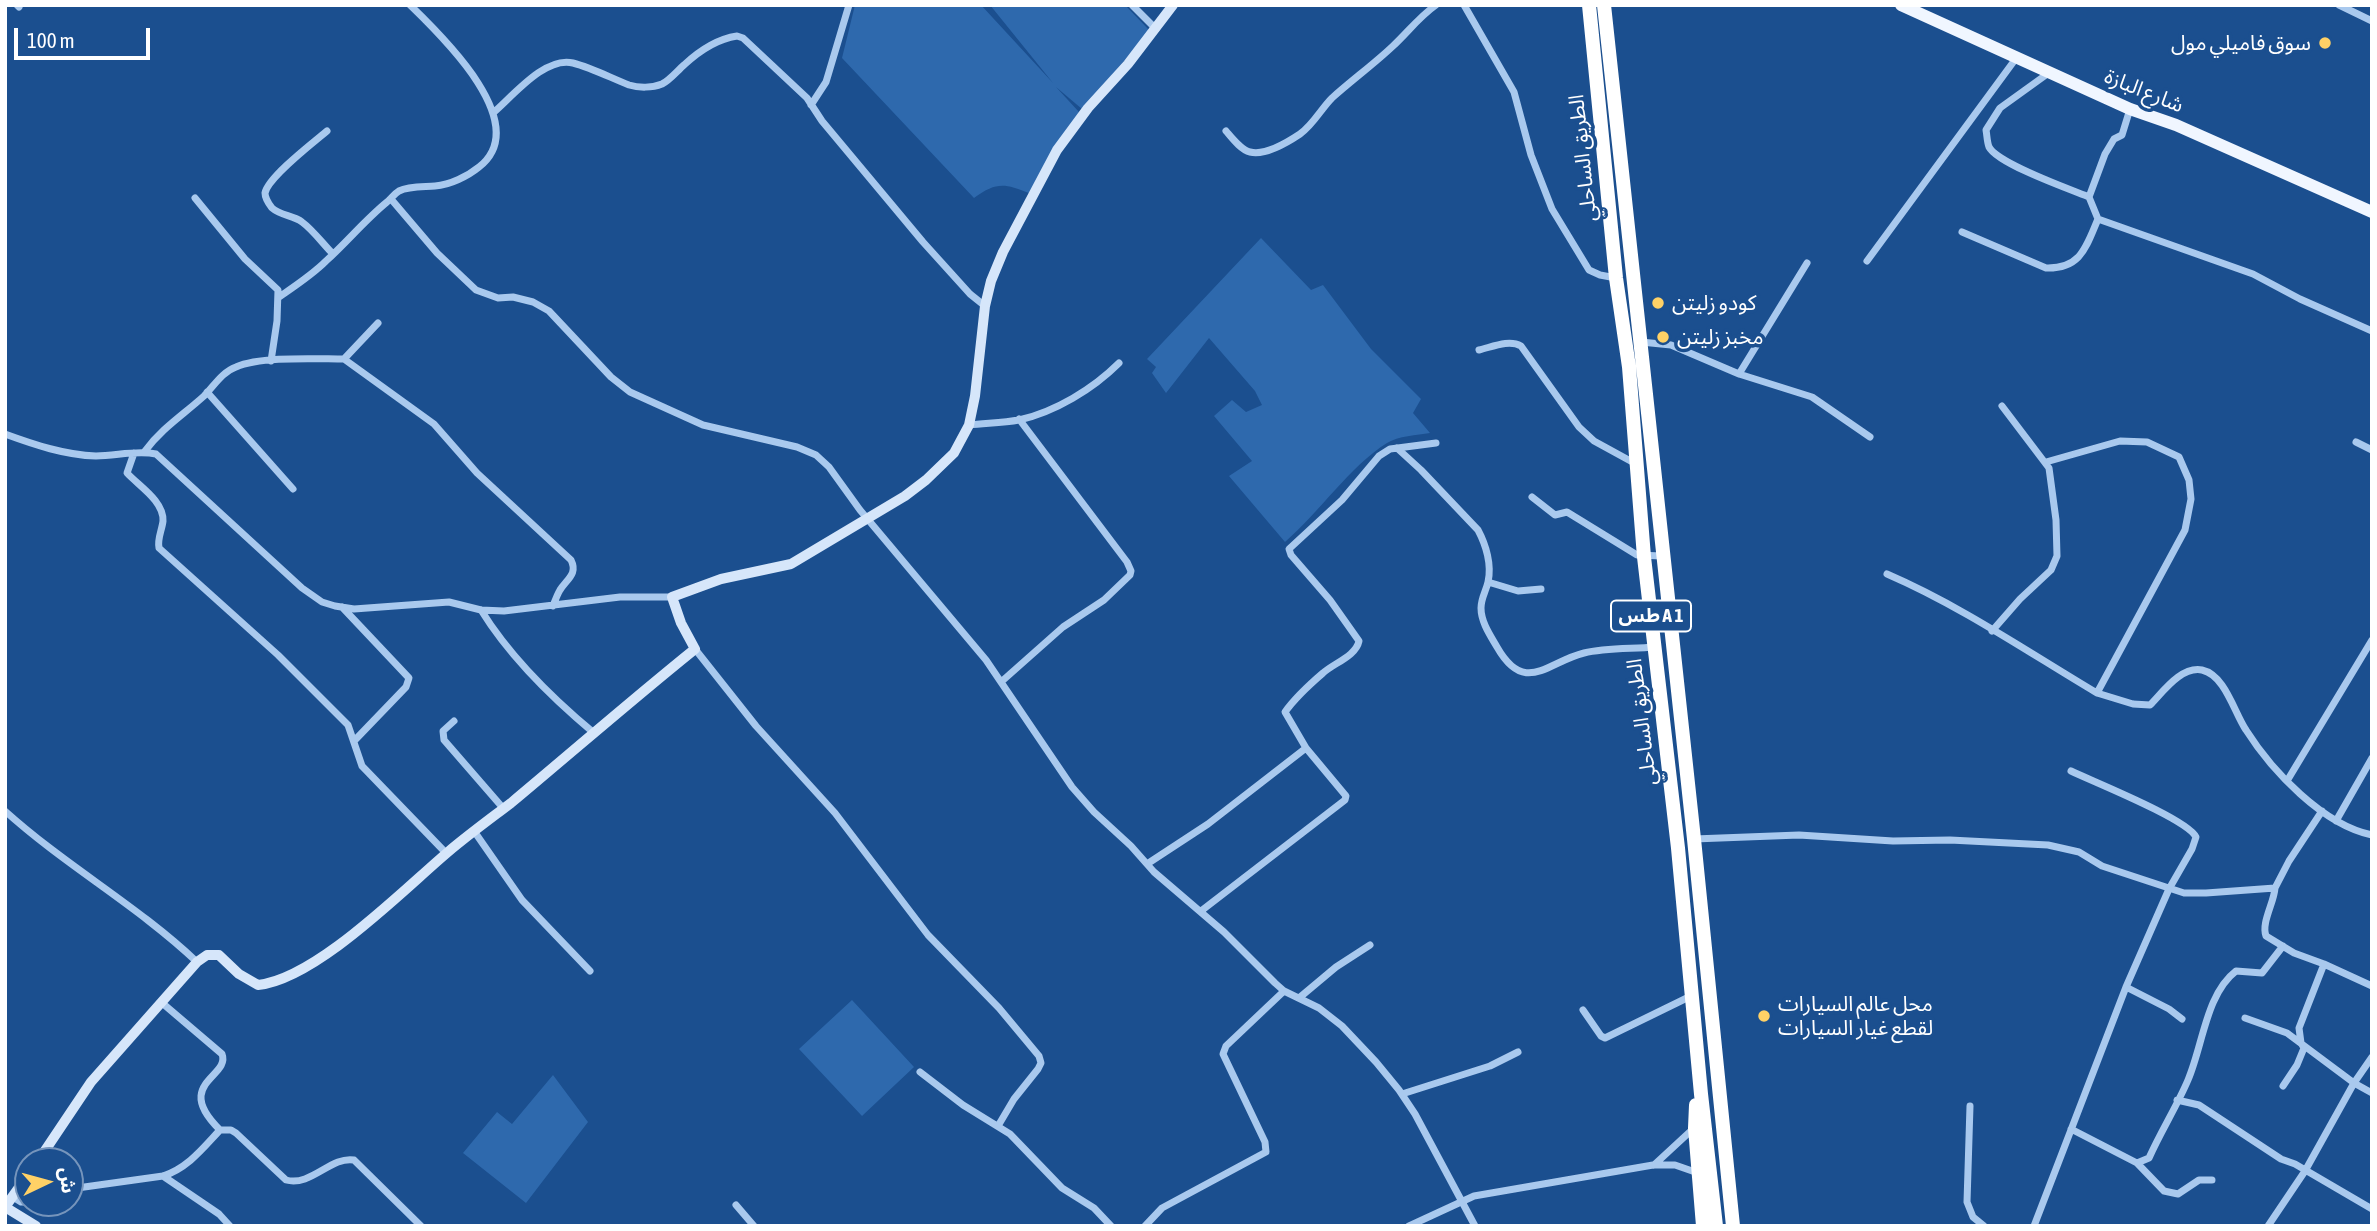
<!DOCTYPE html>
<meta charset="utf-8">
<style>
body{margin:0}
#map{position:relative;width:2377px;height:1231px;overflow:hidden;background:#1b4f8f;font-family:"Asap Condensed","Noto Sans Arabic",sans-serif}
canvas{display:block}
.frame{position:absolute;inset:0;border:7px solid #fff;pointer-events:none}
.north{position:absolute;left:14px;top:1147px;width:70px;height:70px;box-sizing:border-box;background:#1b4f8f;border:2px solid #7695bc;border-radius:50%;rotate:85deg;font-size:19px;font-weight:700;line-height:28px;text-align:center;color:#fff}
.north::after{content:'';display:block;margin:auto;width:24px;height:32px;background:#ffd166;clip-path:polygon(50% 0,100% 100%,50% 72%,0 100%)}
.scale{position:absolute;left:14px;top:28px;width:136px;height:32px;box-sizing:border-box;border:4px solid #fff;border-top:0;padding-left:9px;font-size:21px;line-height:24px;white-space:nowrap;color:#fff;-webkit-text-stroke:5px #1b4f8f;paint-order:stroke}
</style>
<div id="map">
<canvas width="2377" height="1231"></canvas>
<div class="frame"></div>
<div class="north">ش</div>
<div class="scale">100 m</div>
</div>
<script>
const ctx = document.querySelector('canvas').getContext('2d');
ctx.lineJoin = 'round';
function paint(path, color) { ctx.fillStyle = color; ctx.fill(path, 'evenodd'); }
function stroke(path, color, width, dash) { ctx.strokeStyle = color; ctx.lineWidth = width; ctx.lineCap = dash ? 'butt' : 'round'; ctx.setLineDash(dash || []); ctx.stroke(path); }
function drawText(font, color, halo, rows, align = 'center') {
  ctx.font = font + ' "Asap Condensed","Noto Sans Arabic",sans-serif'; ctx.lineWidth = 7; ctx.setLineDash([]); ctx.textBaseline = 'middle'; ctx.strokeStyle = halo; ctx.fillStyle = color; for (const [text, x, y, turn = 0] of rows) {
    ctx.save(); ctx.translate(x, y); ctx.rotate((+turn || 0) * Math.PI / 180); ctx.textAlign = isNaN(turn) ? turn : align; if (halo) ctx.strokeText(text, 0, 0); ctx.fillText(text, 0, 0); ctx.restore();
  }
}
paint(new Path2D(`
 M855,5H981L1053,83L990,5H1125L1150,31L1082,109L1056,87L1079,112L1029,193C1004,183 996,182 974,198L842,58Z
 M1261,238L1311,290L1323,285L1371,349L1421,399L1413,413L1430,433C1417,435 1398,436 1387,443C1350,466 1319,513 1285,542L1229,476L1252,461L1214,416L1232,400L1246,412L1262,405L1255,391L1209,338L1166,393L1152,373L1156,367L1147,359Z
 M852,1000L914,1067L862,1116L799,1049Z
 M553,1075L588,1122L526,1203L463,1153L497,1112L512,1124Z`), '#2e69ad');
stroke(new Path2D(`
 M17,5L19,7
 M1132,5L1156,29
 M1464,5L1514,92L1531,155L1552,209L1589,270L1600,275L1616,278
 M2339,5L2372,21
 M2050,72L2000,108L1986,130C1987,135 1987,142 1989,147C1998,164 2069,189 2089,197
 M811,105L826,82L849,5
 M493,113C513,96 545,56 573,63C592,68 611,78 629,85C639,88 652,88 662,84C670,80 677,71 684,65C699,51 717,39 737,36L743,38L807,98L822,121L923,242L970,294L985,306
 M327,131C314,142 268,177 265,193C265,199 269,204 272,208C281,216 293,215 302,222C313,230 323,244 333,254
 M1226,131C1232,138 1241,150 1250,152C1265,156 1288,142 1300,134C1313,125 1321,109 1332,98C1352,80 1374,64 1393,46C1408,32 1419,17 1436,5
 M195,198L245,259L278,290L277,321L271,361
 M391,199L437,253L476,290L498,298L513,297L533,302L549,311L611,377L630,392L703,425L797,447L816,455L829,467L860,510L986,660L1072,787L1094,812L1131,846L1154,872L1224,932L1275,983L1284,991L1319,1008L1342,1026L1376,1062L1399,1090L1415,1114L1475,1226
 M2098,219L2253,274L2300,299L2372,331
 M1962,232L2046,268C2081,269 2086,247 2098,219L2089,197L2105,154L2114,139L2122,135L2130,109
 M1867,261L2017,57
 M279,297C295,286 312,275 326,261C347,242 365,220 387,202C391,199 394,194 399,191C409,186 424,187 435,186C450,185 468,176 479,167C534,124 442,36 410,5
 M1641,342L1671,345L1739,374L1812,397L1870,437
 M1479,350C1492,347 1509,339 1521,346L1579,427L1594,441L1636,464
 M344,359L434,424L477,473L571,560C578,574 567,579 560,590C557,595 555,601 553,606
 M1739,374L1807,263
 M207,392L293,489
 M969,425C985,423 1002,423 1019,420C1055,412 1093,389 1119,363
 M5,434C35,445 65,455 96,456C116,456 136,450 156,454L302,588L322,602L335,606L354,609L449,602L481,610L504,611L620,597H672
 M2356,442L2372,450
 M1397,448L1421,470L1478,530C1486,545 1492,565 1488,582C1486,591 1481,598 1481,608C1481,622 1490,635 1497,647C1525,696 1547,662 1584,653C1605,648 1633,649 1654,647
 M145,451C162,428 183,415 204,396C214,386 222,372 236,367C261,356 315,359 344,359L378,323
 M134,453L127,473C139,486 164,501 163,521C162,530 157,539 159,548L278,655L348,725L362,766L446,853
 M2046,462L2120,441L2147,442L2179,457L2189,480L2191,499L2185,530L2097,693
 M1532,497L1555,515L1567,512L1637,555L1662,556
 M1887,574C1961,606 2028,652 2097,693L2133,704L2150,705C2163,692 2181,666 2202,670C2225,675 2234,712 2246,730C2272,771 2323,825 2372,835
 M1488,582L1518,591L1541,589
 M342,607L409,678L406,687L355,740
 M481,610C510,657 552,698 594,733
 M1992,631L2020,599L2051,570L2057,556L2056,520L2049,468L2002,406
 M695,649L756,726L835,813L928,935L999,1008L1039,1056L1041,1063L1038,1069L1014,1099L998,1126
 M1001,682L1063,627L1104,600L1130,575L1131,571L1127,562L1019,419
 M454,721L443,731L444,740L503,808
 M2287,781L2372,640
 M5,811C66,866 138,906 197,962
 M2336,821L2372,758
 M474,831L522,900L590,971
 M1694,839L1799,835L1893,841L1950,840L2048,845L2079,852L2102,866L2184,893H2206L2275,888L2289,861L2322,811
 M1147,864L1208,824L1306,748
 M2275,888C2274,903 2261,923 2266,936L2294,953L2324,964L2299,1028L2301,1043L2304,1048L2297,1065L2283,1086
 M1201,911L1345,800L1346,796L1306,748L1285,712C1295,698 1309,685 1323,673C1334,663 1356,656 1359,641L1330,600L1291,555L1289,549L1342,500L1379,456L1390,449L1436,443
 M2324,964L2372,986
 M2126,987L2169,1009L2182,1019
 M1299,998L1336,967L1370,945
 M161,1002L222,1054C231,1077 172,1083 220,1130H231L236,1133L286,1180C311,1187 331,1156 354,1160L421,1226
 M1583,1010L1601,1036L1605,1038L1691,996
 M2245,1018L2287,1033L2354,1083L2372,1093
 M920,1072L963,1105L1010,1134L1062,1188L1094,1208L1111,1226
 M1402,1094L1490,1066L1518,1052
 M2177,1100L2199,1105L2281,1159L2295,1164L2372,1209
 M1970,1106L1967,1202L1973,1217L1984,1226
 M2071,1129L2137,1163L2164,1191L2178,1194L2199,1180H2212
 M2137,1163L2149,1158C2161,1131 2177,1106 2188,1080C2203,1045 2206,994 2236,971L2262,973L2283,946
 M1654,1165L1694,1128
 M163,1176L219,1214L230,1226
 M70,1189L163,1176C188,1168 203,1148 220,1130
 M13,1197L21,1202H28
 M736,1205L754,1226
 M1145,1226L1162,1208L1266,1152L1265,1142L1223,1054L1226,1046L1284,991
 M1409,1226L1474,1196L1653,1165H1675L1698,1173
 M2034,1226L2126,987L2169,889L2192,849L2196,837C2187,819 2094,782 2071,771
 M2268,1226L2305,1171L2354,1083L2372,1057`), '#a9c9ee', 7);
stroke(new Path2D(`
 M38,1161L91,1082L197,962L207,955H219L239,974L258,985C316,979 403,890 448,852C468,835 490,819 511,803C572,752 633,699 695,649L681,623L672,597L721,579L791,564L905,496L926,480L954,453L969,425L975,396L985,306L991,281L1003,252L1057,150L1088,108L1128,64L1173,5
 M5,1207L28,1175
 M5,1207L36,1226`), '#d6e6fa', 10);
stroke(new Path2D(`
 M1901,5L2130,109L2176,125L2372,212`), '#f0f6ff', 12);
stroke(new Path2D(`
 M1589,5L1616,278L1629,367L1644,557L1678,848L1701,1094L1716,1226
 M1604,5L1694,839L1733,1226
 M1696,1105L1695,1128L1703,1226`), '#fff', 14);
for (const [x, y, r, color] of [
 [2325,43,7,"#ffd166"],
 [1658,303,7,"#ffd166"],
 [1663,337,7,"#ffd166"],
 [1764,1016,7,"#ffd166"]
]) { const dot = new Path2D(); dot.arc(x, y, r, 0, 2 * Math.PI); ctx.fillStyle = color; ctx.fill(dot); stroke(dot, '#1b4f8f', 2.5); }
for (const [x, y, w] of [
 [1651,616,80]
]) { const box = new Path2D(); box.roundRect(x - w / 2, y - 15.5, w, 31, 5); ctx.fillStyle = '#1b4f8f'; ctx.fill(box); stroke(box, '#fff', 2); }
drawText('bold 19px', '#fff', null, [
 ["طس A 1",1651,616]
]);
drawText('21px', '#fff', '#1b4f8f', [
 ["سوق فاميلي مول",2311,43,"right"],
 ["كودو زليتن",1672,303],
 ["مخبز زليتن",1677,337],
 ["محل عالم السيارات",1778,1004],
 ["لقطع غيار السيارات",1778,1028]
], 'left');
drawText('21px', '#fff', '#1b4f8f', [
 ["شارع البازة",2144,91,22],
 ["الطريق الساحلي",1583,158,-96],
 ["الطريق الساحلي",1642,722,-97]
]);
</script>
